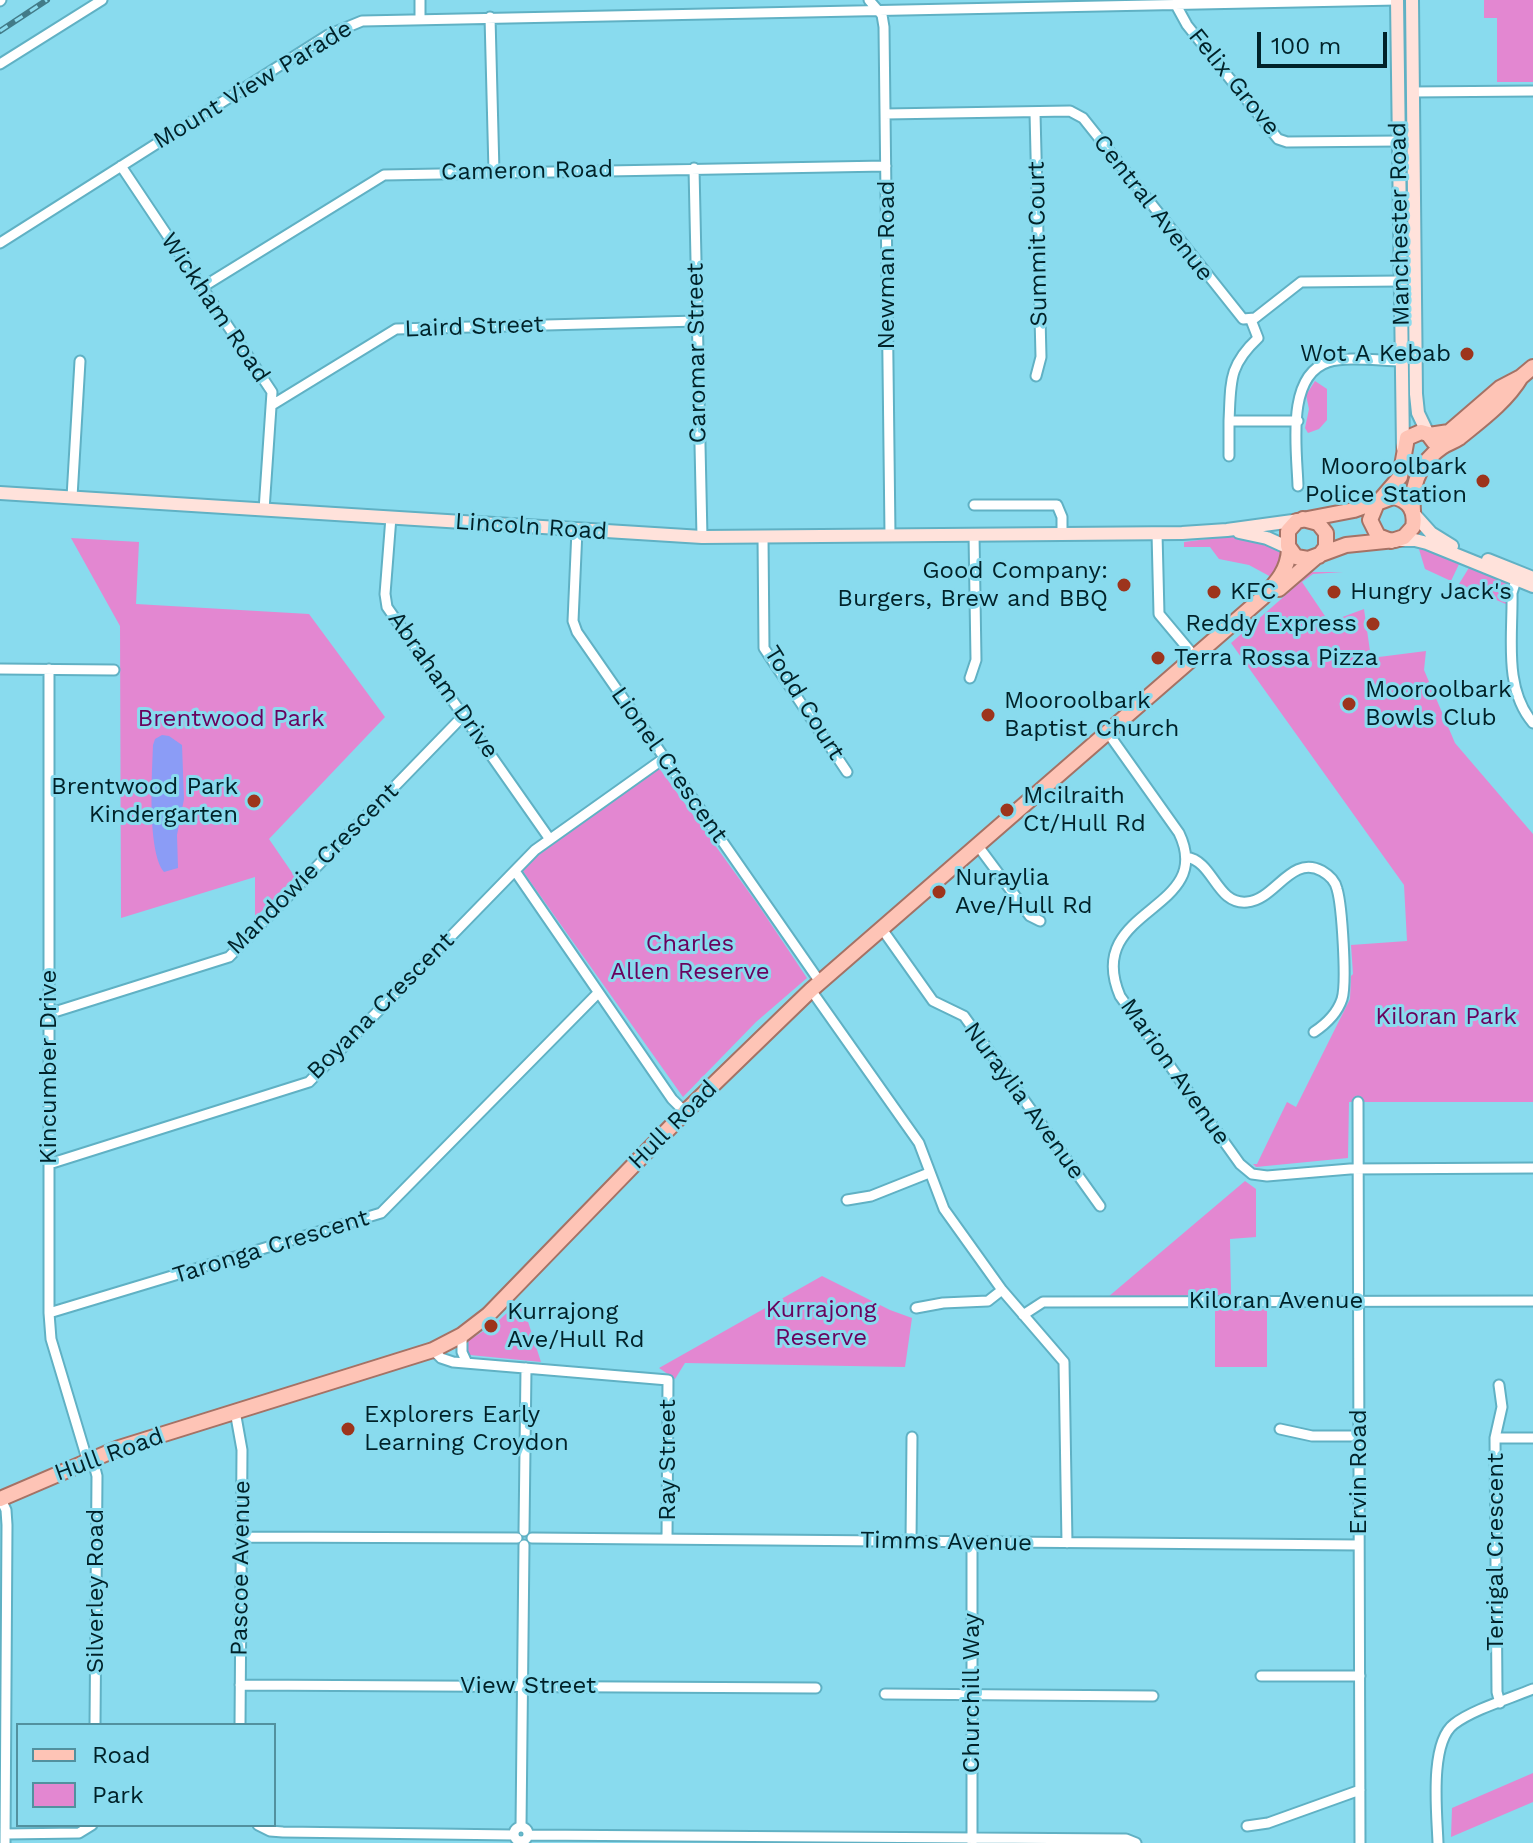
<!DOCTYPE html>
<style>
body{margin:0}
#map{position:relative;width:1533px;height:1843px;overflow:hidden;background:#89dbee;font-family:"Work Sans",sans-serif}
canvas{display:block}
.legend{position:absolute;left:16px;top:1723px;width:260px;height:104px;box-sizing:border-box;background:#89dbee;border:2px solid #52919f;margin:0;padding:10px 14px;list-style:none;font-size:24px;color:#002229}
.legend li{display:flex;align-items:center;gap:16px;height:40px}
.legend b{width:40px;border:2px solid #52919f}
.scale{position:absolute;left:1257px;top:32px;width:130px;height:36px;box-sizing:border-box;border:4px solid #002229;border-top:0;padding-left:10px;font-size:24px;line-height:28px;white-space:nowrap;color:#002229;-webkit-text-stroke:6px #89dbee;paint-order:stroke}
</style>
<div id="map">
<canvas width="1533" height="1843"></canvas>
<ul class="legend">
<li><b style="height:10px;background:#fec4b6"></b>Road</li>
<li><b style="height:22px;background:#e387d1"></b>Park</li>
</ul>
<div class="scale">100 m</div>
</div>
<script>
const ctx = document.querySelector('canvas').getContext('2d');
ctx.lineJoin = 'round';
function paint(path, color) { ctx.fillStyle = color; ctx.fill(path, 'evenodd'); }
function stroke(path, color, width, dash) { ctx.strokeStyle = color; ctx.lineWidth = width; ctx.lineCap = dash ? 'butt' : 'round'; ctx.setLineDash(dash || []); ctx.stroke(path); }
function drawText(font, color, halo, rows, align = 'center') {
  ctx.font = font + ' "Work Sans",sans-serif'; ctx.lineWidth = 6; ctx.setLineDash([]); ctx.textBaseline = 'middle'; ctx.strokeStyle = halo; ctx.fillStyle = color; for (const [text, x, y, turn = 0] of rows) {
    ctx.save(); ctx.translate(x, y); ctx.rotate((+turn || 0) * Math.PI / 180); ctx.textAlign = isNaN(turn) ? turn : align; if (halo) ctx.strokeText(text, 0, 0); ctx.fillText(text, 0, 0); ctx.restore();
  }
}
paint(new Path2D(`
 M1484,0H1533V82H1497V18H1484Z
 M1315,381L1327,389V420L1319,429L1308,433L1305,428L1309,409L1306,395Z
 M1230,536L1252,538L1280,550L1283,560L1273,578L1249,565L1219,559L1210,547H1184V542Z
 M71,538L139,542L136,604L309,614L385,717L269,839L295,877L255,918V877L121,918L120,626Z
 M1418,546L1460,562L1451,581L1425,569Z
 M1470,566L1506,580L1508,605L1459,584Z
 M1312,572H1343L1313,574L1302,582L1329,622L1364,609L1371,658L1426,651L1424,670L1455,743L1533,834V1102H1349L1348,1158L1256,1167L1253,1164H1257L1287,1102L1296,1107L1350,999L1351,976L1353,974L1351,945L1407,941L1404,885L1231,643Z
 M659,768L759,906L807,978L756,1022L683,1097L522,870L554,840Z
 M1245,1181L1256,1189V1237L1230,1239L1231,1295L1108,1297Z
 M822,1276L890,1310L912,1318L905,1367L685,1363L675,1379L659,1368Z
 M521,1300L541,1362L470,1355L466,1349L468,1341L496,1323Z
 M1215,1309H1267V1367H1215Z
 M1533,1773V1802L1451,1837L1452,1808Z`), '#e387d1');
paint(new Path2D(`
 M162,735L169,736L182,745L184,799L177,835L178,868L164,872C147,851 152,774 153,745L155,739Z`), '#8b9cf6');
const street = new Path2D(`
 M420,0V18
 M869,0L882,15L884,27L890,535
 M0,1L1,0
 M1176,5L1187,25L1278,139L1287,142L1399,141
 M490,17L494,172
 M0,64L102,0
 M1412,92L1533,91
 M1035,113L1041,357L1036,376
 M885,114L1070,111L1083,118L1243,319L1255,318L1301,282L1400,281
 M121,166L272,392L264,510
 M694,168L702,537
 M0,243L328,35L362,21L1397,0
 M201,288L384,175L886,166
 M1251,320L1258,338C1228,366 1231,382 1229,421H1298
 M272,405L396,329L697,321
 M1229,456V421
 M1298,486C1297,451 1285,376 1328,362C1347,356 1381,361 1402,361
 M72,497L80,361
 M974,505H1057L1062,517V534
 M391,517L385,594L387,607L549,838
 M577,530L573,621L577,632L820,982
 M1157,533L1159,614L1195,657
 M763,537L764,648L847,772
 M1516,580L1512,593C1513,636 1503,688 1533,723
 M0,669L114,670
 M49,669V1313L51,1339L87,1459
 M970,678L976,660L974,534
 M1108,733L1179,833C1217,912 1082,907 1120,996L1240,1164L1252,1174L1267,1176L1350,1169L1533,1168
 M978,846L1030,916L1040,921
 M1186,857C1214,861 1216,905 1247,902C1275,900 1291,854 1322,871C1329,875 1335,880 1337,889C1342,906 1347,983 1342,999C1337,1014 1326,1024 1314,1032
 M515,871L672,1099L685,1112
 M882,929L933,1001L964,1016L1100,1206
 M811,990L919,1143L944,1209L1002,1290L1064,1362L1067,1543
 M48,1014L229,957L464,715
 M1358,1102L1360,1843
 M49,1164L309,1082L535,850L663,759
 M847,1200L871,1196L929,1173
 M916,1308L943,1303L988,1301L1002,1290
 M49,1313L381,1213L598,993
 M1023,1315L1043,1302L1533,1301
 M462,1335V1352L467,1363
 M433,1350L441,1358L453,1362L668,1380L667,1539
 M235,1411L242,1450L240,1725
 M1280,1429L1312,1436H1359
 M1495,1438L1502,1407L1499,1385
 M92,1457L97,1476L95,1725
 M1,1499L6,1510L7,1525L5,1843
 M524,1531L526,1368
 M242,1537L517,1538
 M532,1538L1359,1545
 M911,1542L912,1437
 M972,1543V1843
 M1261,1676H1360
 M240,1685L816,1688
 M885,1694L1153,1696
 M1500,1703L1497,1692L1495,1438H1533
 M258,1825L270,1831L283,1832L514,1835
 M1247,1826L1268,1823L1360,1790
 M521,1827L524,1545
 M514 1834a7 7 0 1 1 14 0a7 7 0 1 1-14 0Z
 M5,1834L79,1833L92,1825
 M528,1835L1126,1839L1136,1843
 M1438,1843C1437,1814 1429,1743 1454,1724C1474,1709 1509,1699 1533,1689`);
const secondary = new Path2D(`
 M1397,0L1403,448
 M1412,0L1416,394L1418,413L1428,434
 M0,493L702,537L1182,533L1227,530L1300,520
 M1414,514L1431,533L1452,546
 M1239,532L1267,538L1289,548
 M1398,540H1415L1427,543L1533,586
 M1488,560L1533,578`);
const primary = new Path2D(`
 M1429,435L1449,432L1500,388L1521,377L1533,367
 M1381,499L1400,477L1407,438L1421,432L1428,434L1434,442
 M1379,501L1354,510L1297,521L1288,531V546L1296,557L1308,559L1346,545L1395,540L1404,537L1413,527C1416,511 1409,500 1393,497L1377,503L1370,520L1378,536L1391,541
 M1413,511C1411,485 1420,462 1442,447C1448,443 1453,442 1459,438C1481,420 1506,402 1521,377
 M1303,519L1318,523L1326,533V547L1319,556
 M1279,589L1315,558
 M0,1499L119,1448L433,1350L462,1335L488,1315L685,1112L811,990L1262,598C1276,583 1288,571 1289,549`);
stroke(street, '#60b1c4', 13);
stroke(secondary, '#60b1c4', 16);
stroke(primary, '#a57265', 18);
stroke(street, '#fff', 9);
stroke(secondary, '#ffe2db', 12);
stroke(primary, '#fec4b6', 14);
const rail = new Path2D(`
 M0,31L47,0`);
stroke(rail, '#427b88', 6);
stroke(rail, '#89dbee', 3, [9]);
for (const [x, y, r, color] of [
 [1467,354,8,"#9d341c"],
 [1483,481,8,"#9d341c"],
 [1124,585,8,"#9d341c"],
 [1214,592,8,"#9d341c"],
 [1334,592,8,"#9d341c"],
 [1373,624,8,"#9d341c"],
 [1158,658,8,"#9d341c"],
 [1349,704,8,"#9d341c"],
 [988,715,8,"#9d341c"],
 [254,801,8,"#9d341c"],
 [1007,810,8,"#9d341c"],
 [939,892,8,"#9d341c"],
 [491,1326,8,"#9d341c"],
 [348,1429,8,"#9d341c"]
]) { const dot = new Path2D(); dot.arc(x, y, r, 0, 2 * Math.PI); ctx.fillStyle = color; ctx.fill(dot); stroke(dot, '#89dbee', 3); }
drawText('24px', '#002229', '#89dbee', [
 ["Felix Grove",1234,82,51],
 ["Mount View Parade",253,85,-31],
 ["Cameron Road",527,171,-1],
 ["Central Avenue",1153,208,52],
 ["Manchester Road",1400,224,-91],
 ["Summit Court",1038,244,-91],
 ["Newman Road",887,265,-90],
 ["Wickham Road",215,308,56],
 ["Laird Street",474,327,-2],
 ["Caromar Street",697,353,-91],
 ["Lincoln Road",531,527,4],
 ["Abraham Drive",443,685,55],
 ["Todd Court",804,703,58],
 ["Lionel Crescent",669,765,55],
 ["Mandowie Crescent",313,869,-45],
 ["Boyana Crescent",381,1006,-45],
 ["Kincumber Drive",49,1067,-90],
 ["Marion Avenue",1175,1072,55],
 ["Nuraylia Avenue",1024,1101,54],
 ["Hull Road",673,1125,-45],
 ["Taronga Crescent",271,1247,-17],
 ["Kiloran Avenue",1276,1301],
 ["Hull Road",109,1455,-20],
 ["Ray Street",668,1460,-90],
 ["Ervin Road",1359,1472,-90],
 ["Timms Avenue",946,1542,1],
 ["Terrigal Crescent",1496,1552,-90],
 ["Pascoe Avenue",241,1568,-89],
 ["Silverley Road",96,1591,-90],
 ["View Street",528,1686],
 ["Churchill Way",972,1693,-90]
]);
drawText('24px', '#002229', '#89dbee', [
 ["Wot A Kebab",1451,354,"right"],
 ["Mooroolbark",1467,467,"right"],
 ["Police Station",1467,495,"right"],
 ["Good Company:",1108,571,"right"],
 ["Burgers, Brew and BBQ",1108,599,"right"],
 ["KFC",1230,592],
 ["Hungry Jack's",1350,592],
 ["Reddy Express",1357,624,"right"],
 ["Terra Rossa Pizza",1174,658],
 ["Mooroolbark",1365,690],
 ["Bowls Club",1365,718],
 ["Mooroolbark",1004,701],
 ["Baptist Church",1004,729],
 ["Brentwood Park",238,787,"right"],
 ["Kindergarten",238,815,"right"],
 ["Mcilraith",1023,796],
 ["Ct/Hull Rd",1023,824],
 ["Nuraylia",955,878],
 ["Ave/Hull Rd",955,906],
 ["Kurrajong",507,1312],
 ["Ave/Hull Rd",507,1340],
 ["Explorers Early",364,1415],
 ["Learning Croydon",364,1443]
], 'left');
drawText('24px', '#69025d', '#89dbee', [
 ["Brentwood Park",231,719],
 ["Charles",690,944],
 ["Allen Reserve",690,972],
 ["Kiloran Park",1446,1017],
 ["Kurrajong",821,1310],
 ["Reserve",821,1338]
]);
</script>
